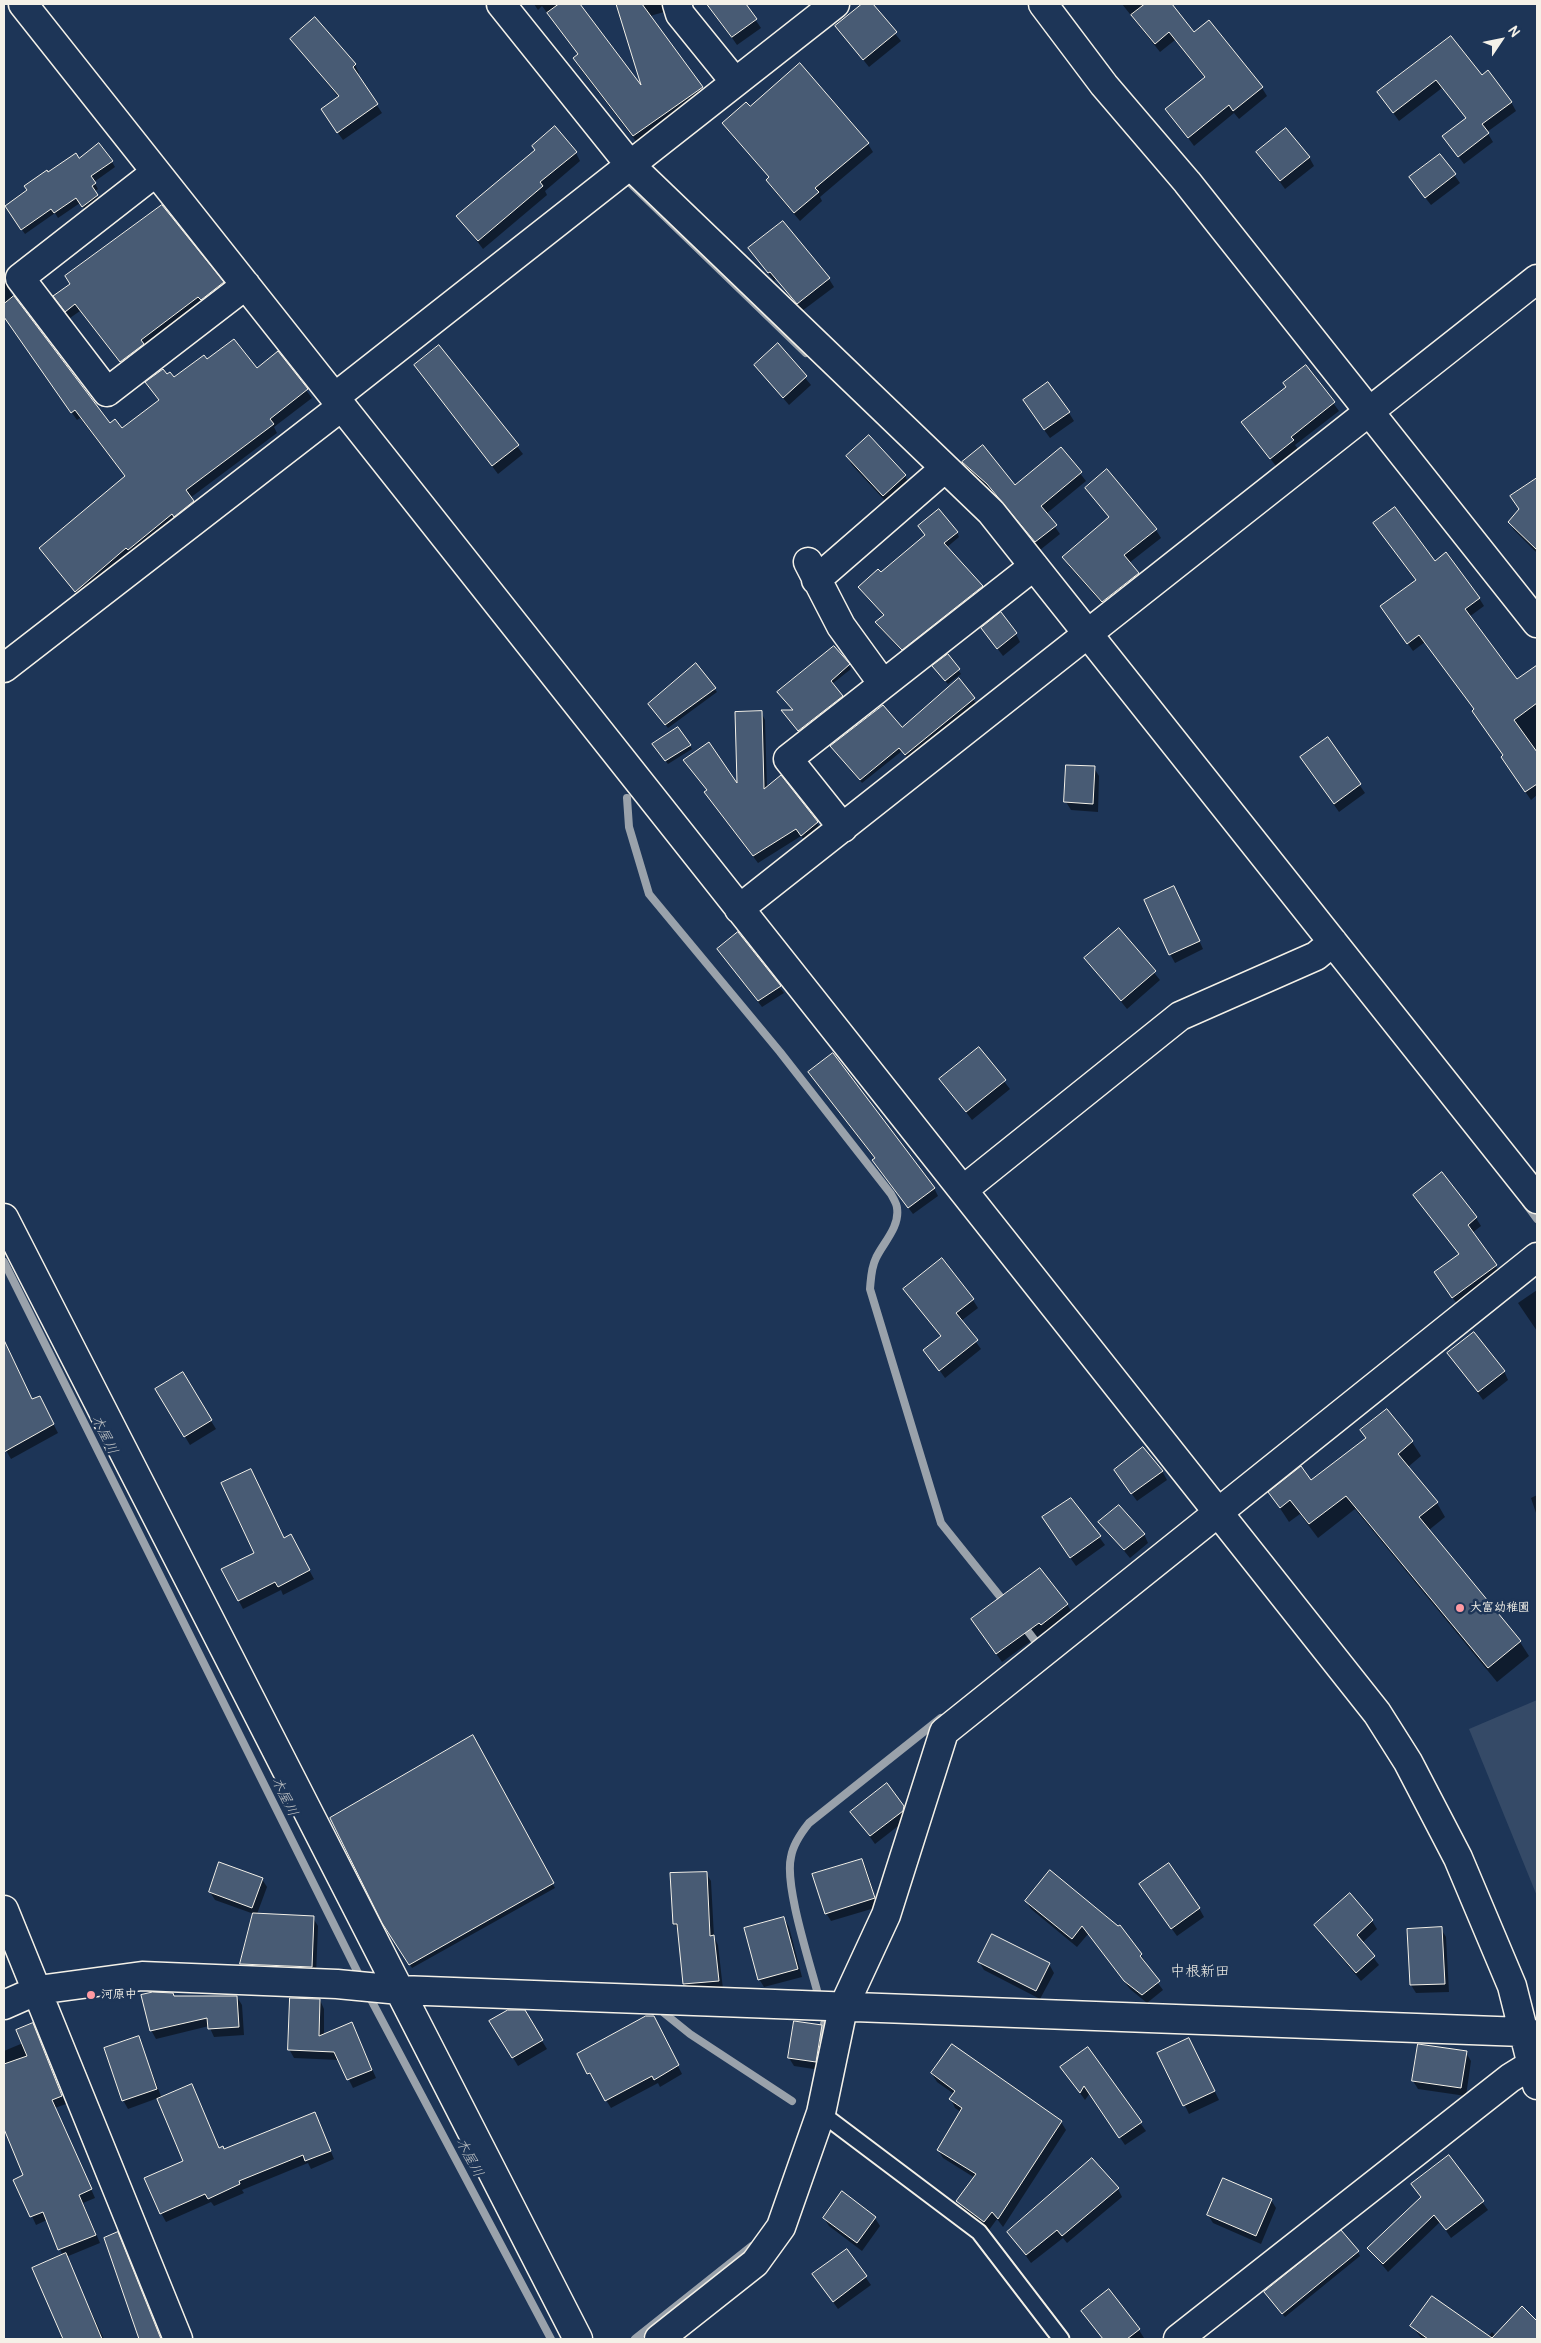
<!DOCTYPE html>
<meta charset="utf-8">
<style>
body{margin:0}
#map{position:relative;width:1541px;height:2343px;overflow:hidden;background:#1d3557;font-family:Pangolin,sans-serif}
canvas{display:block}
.frame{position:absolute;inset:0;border:5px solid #f4f1e8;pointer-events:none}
.north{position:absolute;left:1476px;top:15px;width:50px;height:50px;-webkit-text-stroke:4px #1d3557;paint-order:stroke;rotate:56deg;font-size:14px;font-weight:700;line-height:20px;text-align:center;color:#f4f1e8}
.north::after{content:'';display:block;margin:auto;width:18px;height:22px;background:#f4f1e8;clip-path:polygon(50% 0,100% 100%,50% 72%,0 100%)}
</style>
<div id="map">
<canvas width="1541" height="2343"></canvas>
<div class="frame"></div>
<div class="north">N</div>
</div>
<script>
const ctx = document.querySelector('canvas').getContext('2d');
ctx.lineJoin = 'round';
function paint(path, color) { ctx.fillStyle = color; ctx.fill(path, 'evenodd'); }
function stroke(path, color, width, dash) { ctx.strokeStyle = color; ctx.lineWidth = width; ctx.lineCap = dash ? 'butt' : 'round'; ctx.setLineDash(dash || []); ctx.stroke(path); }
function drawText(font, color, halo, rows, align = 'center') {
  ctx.font = font + ' Pangolin,"Klee One",sans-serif'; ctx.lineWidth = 5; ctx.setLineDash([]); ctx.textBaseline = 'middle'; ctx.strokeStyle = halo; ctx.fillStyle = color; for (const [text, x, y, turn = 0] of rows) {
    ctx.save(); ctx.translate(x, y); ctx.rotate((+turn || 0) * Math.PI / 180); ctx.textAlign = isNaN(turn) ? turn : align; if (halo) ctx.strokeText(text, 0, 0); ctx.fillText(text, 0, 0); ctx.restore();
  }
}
paint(new Path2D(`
 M1537,1700V1896L1469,1729Z`), '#354a67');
paint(new Path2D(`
 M534,4H578L644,91L638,48L625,4H662L664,12L650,16L707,96L638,144L579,67L575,58L579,55L542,6L538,10Z
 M725,4H745L761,28L737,45L714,12Z
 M864,4H871L901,41L869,67L837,27Z
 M1122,4H1170L1194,34L1262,88L1267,96L1239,119L1234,113L1194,146L1167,109L1205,78L1175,40L1160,52Z
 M1450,38L1482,77L1511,102L1516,111L1487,132L1493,142L1464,164L1444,137L1467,119L1442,88L1399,121L1379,93Z
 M292,39L355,65L359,73L357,75L382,113L343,140L327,118L339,98Z
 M750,108L868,144L873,152L820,197L822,201L800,221L772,188L767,180L770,178L724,123Z
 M536,151L576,153L580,161L545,191L547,195L483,249L458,216Z
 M1258,152L1309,157L1314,166L1285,189Z
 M1440,155L1460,183L1431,205L1416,186Z
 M79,160L112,162L115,167L94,182L98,189L94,192L100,201L86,211L80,203L58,218L55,213L25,234L9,212L48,174Z
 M161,207L227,290L125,369L80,311L70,318L59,303L72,285Z
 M755,256L829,279L834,287L802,311L776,279L774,281Z
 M4,277L11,294L110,424L122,430L160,401L147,383L167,375L174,379L206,361L256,370L278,353L312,398L274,427L277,433L190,498L198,510L81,599L40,549L126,477L80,418L77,420L4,317Z
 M778,345L811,385L789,405L755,365Z
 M439,346L523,454L498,474L415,365Z
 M1306,366L1339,411L1295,445L1298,449L1276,466L1248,430Z
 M1029,409L1069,413L1074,421L1050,438Z
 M1061,449L1086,481L1046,514L1060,534L1040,550L993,492L968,471L963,462L1015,486Z
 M847,456L905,476L909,484L888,504L852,465Z
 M1533,482L1537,489L1536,552L1514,530L1509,522L1520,510Z
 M1087,488L1156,530L1161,538L1129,563L1143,582L1108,610L1069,566L1064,557L1110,518Z
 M1375,524L1434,562L1479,598L1484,606L1469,617L1517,681L1535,668L1537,672V795L1531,800L1507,765L1504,756L1475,710L1425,642L1413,651L1382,607L1416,581Z
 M957,532L959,537L946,548L984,592L905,654L879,627L877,623L884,616L860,587L881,573L926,536Z
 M982,628L1016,634L1020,642L1003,656Z
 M947,655L961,674L948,684L936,670Z
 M696,664L717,692L668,728L652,708Z
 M848,665L851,669L832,684L844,700L802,734L785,714L794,711L781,696Z
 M959,680L976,703L908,758L902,751L862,783L834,750L902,728Z
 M761,712L765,720L767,788L817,823L821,830L806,842L801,836L758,863L710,800L706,793L708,791L689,767L738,787Z
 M678,728L692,749L668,764L656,748Z
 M1328,739L1365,793L1339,812L1307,766Z
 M1094,768L1099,776L1098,812L1071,810L1066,802Z
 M1179,896L1203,949L1175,963L1170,954Z
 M1119,930L1160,980L1127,1009L1086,958Z
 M738,934L784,993L762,1007L718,949Z
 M979,1049L1010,1089L972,1120L941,1079Z
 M809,1073L934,1188L938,1196L913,1214L878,1168L875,1159Z
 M1441,1174L1476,1218L1481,1226L1472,1233L1501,1274L1458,1305L1440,1281L1460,1255L1414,1195Z
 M905,1289L973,1300L978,1308L961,1321L981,1349L945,1378L925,1350L941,1337Z
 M1537,1290V1331L1518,1303Z
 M4,1341L32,1401L44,1406L58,1433L11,1459L4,1447Z
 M1449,1353L1504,1371L1508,1380L1483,1400Z
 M182,1374L216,1429L190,1445L156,1389Z
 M1387,1410L1412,1442L1421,1456L1408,1467L1437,1503L1445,1517L1429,1530L1520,1642L1529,1656L1497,1682L1355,1509L1318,1538L1300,1514L1289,1522L1270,1493L1311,1482L1366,1439L1362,1431Z
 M1162,1471L1167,1480L1137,1501L1120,1478Z
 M1537,1495V1516L1531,1498Z
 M1071,1499L1105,1545L1076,1566L1048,1526Z
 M1100,1522L1144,1534L1148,1543L1130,1558Z
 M284,1539L294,1542L314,1579L283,1595L281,1590L243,1609L223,1570Z
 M1067,1604L1072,1613L1046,1633L1045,1631L1002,1662L977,1627Z
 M473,1737L555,1888L412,1968L383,1922Z
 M903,1806L908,1815L907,1819L875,1844L852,1812Z
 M862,1860L866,1868L878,1907L831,1921L826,1913Z
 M706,1873L711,1881L714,1937L718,1945L723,1989L689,1992L685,1984L679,1932L674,1923Z
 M262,1879L267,1887L257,1914L313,1918L318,1926L316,1975L247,1972L242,1964L254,1914L215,1900L210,1892Z
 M1146,1893L1199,1908L1204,1917L1177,1936Z
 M1026,1901L1120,1927L1141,1955L1146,1963L1144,1964L1163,1990L1147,2003L1130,1989L1088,1934L1077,1947L1031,1909Z
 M784,1918L789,1927L802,1977L764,1987L759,1979Z
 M1372,1921L1377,1929L1362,1943L1379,1965L1361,1981L1315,1926Z
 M1441,1929L1446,1937L1449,1992L1416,1993L1411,1985L1408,1930Z
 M979,1962L1049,1964L1054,1973L1040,1999L984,1970Z
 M237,1997L242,2005L244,2035L214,2037L209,2026L156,2039L151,2030L174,1998Z
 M320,2000L324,2009V2036L356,2032L376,2078L353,2088L339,2060L294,2058L289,2049Z
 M524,2012L547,2049L518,2066L491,2021Z
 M32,2024L66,2104L55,2108L95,2198L83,2203L100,2243L66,2257L104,2339H59V2338L63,2336V2256L47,2220L36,2225L15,2180L25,2176L15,2125L4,2090V2051L23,2043Z
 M658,2026L682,2074L660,2087L658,2083L611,2108L578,2055Z
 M821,2027L826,2035L820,2070L794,2066L789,2058Z
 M139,2038L162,2099L192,2086L220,2149L224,2150L319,2122L334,2159L311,2169L308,2163L242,2190L244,2193L214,2206L211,2202L166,2222L161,2213L185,2161L158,2098L128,2109L123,2100Z
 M1193,2047L1219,2100L1189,2114L1159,2053Z
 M1087,2049L1146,2131L1125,2145L1090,2093L1085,2100L1067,2075Z
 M1466,2053L1471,2061L1466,2096L1418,2089L1413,2081Z
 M932,2074L1061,2122L1066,2130L1003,2227L997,2219L989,2230L963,2209L958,2201L975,2178L943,2158L938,2150L961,2112L955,2108L951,2099L954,2094L937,2082Z
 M1449,2157L1488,2210L1451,2238L1440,2222L1388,2272L1369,2249L1421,2198L1412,2184Z
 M1118,2189L1122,2197L1067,2243L1063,2238L1031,2263L1009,2232Z
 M1271,2200L1276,2208L1261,2244L1213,2223L1208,2215Z
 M824,2218H875L880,2226L862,2251L829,2226Z
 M117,2234L124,2246L162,2339H140L105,2239Z
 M847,2251L871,2285L838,2309L814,2275Z
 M1358,2252L1360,2256L1285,2317L1267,2296Z
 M1522,2308L1537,2323V2339H1422L1412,2326L1488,2337L1492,2332L1496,2336Z
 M1083,2312L1139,2330L1144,2338L1103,2339Z`), '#0007');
stroke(new Path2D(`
 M627,180L806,353
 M627,798L629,827L649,894L780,1052L891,1194C893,1198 897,1204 897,1208C900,1227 883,1243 876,1258C871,1268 871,1278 870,1289L941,1523L1006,1604
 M1526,1204L1537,1219
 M4,1262L362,1981
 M1023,1625L1036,1642
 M368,1994L551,2339
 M819,1998C811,1966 784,1886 791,1857C793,1844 801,1833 809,1823L941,1718
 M664,2013L690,2034L792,2101
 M824,2024V2039
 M635,2339L752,2246`), '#9aa2ab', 8);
const building = new Path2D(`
 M559,4H580L641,85L616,4H642L703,87L633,136L573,58L578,54L547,13Z
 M707,4H746L757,19L732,37Z
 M862,4H873L897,32L863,60L835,26Z
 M1145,4H1172L1194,32L1209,20L1263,87L1233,111L1229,105L1188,138L1165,109L1205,77L1169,32L1155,44L1131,15Z
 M315,17L356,64L353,67L378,104L337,133L321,109L339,96L290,39Z
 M1451,36L1482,75L1488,70L1512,102L1482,124L1489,133L1458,157L1442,136L1466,118L1436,80L1393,113L1377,92Z
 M800,63L869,143L815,188L819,192L794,213L766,180L769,177L722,123L746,102L750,106Z
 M555,126L577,152L540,182L543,186L478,241L456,216L535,150L532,146Z
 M1286,128L1310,157L1280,181L1256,152Z
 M99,143L113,161L91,176L96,183L92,186L98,195L82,207L76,198L54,213L51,209L21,230L5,206L27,190L24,186L47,170L48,172L76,153L79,158Z
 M1440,154L1456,174L1425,198L1409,177Z
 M162,205L224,282L201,300L198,297L141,340L144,344L120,362L75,304L65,312L53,296L70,284L65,276Z
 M783,221L830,278L797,304L770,272L768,273L748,248Z
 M14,296L110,423L115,419L122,428L159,400L145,382L163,369L167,374L170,372L174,377L204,355L207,359L234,339L257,368L278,351L308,389L270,419L274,424L186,490L194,501L174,517L172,514L128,550L126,548L75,592L39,548L125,476L75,410L71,413L4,317V304Z
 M778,343L807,376L783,398L754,365Z
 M439,345L519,445L492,466L414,365Z
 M1306,365L1335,402L1291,437L1294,440L1270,459L1241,422L1286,387L1283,383Z
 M1048,382L1070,412L1044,430L1023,400Z
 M869,435L906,475L883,496L846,456Z
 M983,445L1015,485L1061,447L1082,472L1041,506L1057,525L1035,542L987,484L962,462Z
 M1107,469L1157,529L1124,555L1139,573L1102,602L1062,557L1109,517L1085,488Z
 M1537,478V550L1508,522L1519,509L1510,496Z
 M1395,507L1435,561L1446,552L1480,598L1465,609L1517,679L1537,665V703L1514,720L1537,752V784L1525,792L1501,757L1503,755L1472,711L1474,709L1419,635L1407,644L1380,606L1416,580L1373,523Z
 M939,509L958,532L944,543L983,586L902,650L875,622L884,615L858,587L878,569L881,572L925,535L918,526Z
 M1001,612L1017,633L997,649L981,628Z
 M834,646L850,664L831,681L843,696L798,731L781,710H793L777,692Z
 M948,654L960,669L945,681L932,666Z
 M696,663L716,688L665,725L648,704Z
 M959,678L975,698L905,755L899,748L860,780L830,746L883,705L902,727Z
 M762,711L764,789L781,775L818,822L801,836L796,829L753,856L704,792L707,790L683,760L709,742L737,783L735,712Z
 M678,727L691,745L665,761L652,744Z
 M1328,737L1361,784L1334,804L1300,757Z
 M1066,765L1095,766L1093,804L1064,802Z
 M1174,886L1200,941L1169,955L1144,900Z
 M1119,928L1156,971L1121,1001L1084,958Z
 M738,932L781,986L758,1001L717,949Z
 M979,1047L1006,1080L966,1112L939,1079Z
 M833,1053L935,1188L908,1208L872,1160L875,1158L808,1072Z
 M1442,1172L1477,1217L1468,1225L1497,1265L1452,1298L1434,1272L1459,1254L1413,1195Z
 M942,1258L974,1299L956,1313L978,1340L939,1371L923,1350L941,1336L903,1289Z
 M1474,1332L1505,1371L1478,1392L1447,1353Z
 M4,1340L32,1399L40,1396L54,1424L4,1452Z
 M183,1372L212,1420L184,1437L155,1389Z
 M1387,1409L1413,1441L1398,1454L1438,1502L1419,1517L1521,1641L1488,1668L1346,1496L1309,1524L1290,1500L1280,1508L1268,1492L1301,1466L1311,1480L1366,1438L1360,1430Z
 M1143,1447L1163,1471L1131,1494L1114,1470Z
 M251,1469L284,1538L291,1534L310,1570L278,1587L275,1582L238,1601L221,1569L254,1553L221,1483Z
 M1071,1498L1101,1536L1070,1558L1042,1517Z
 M1119,1505L1145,1534L1124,1550L1098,1522Z
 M1040,1568L1068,1604L1041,1625L1039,1623L996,1654L971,1619Z
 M473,1735L554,1883L409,1965L382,1923L330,1818Z
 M887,1783L904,1806L903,1811L870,1836L850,1812Z
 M862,1859L875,1898L825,1914L812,1874Z
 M219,1862L263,1878L252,1908L209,1892Z
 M1169,1863L1200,1908L1171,1929L1139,1884Z
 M1050,1870L1118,1926L1120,1925L1142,1954L1140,1956L1160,1981L1142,1995L1124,1981L1082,1926L1072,1939L1025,1901Z
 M707,1872L710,1936L714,1935L719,1981L683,1984L677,1924H673L670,1873Z
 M1350,1893L1373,1920L1357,1935L1375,1956L1356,1973L1314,1925Z
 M253,1913L314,1916L312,1967L240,1964Z
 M784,1917L798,1969L758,1980L744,1928Z
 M1442,1927L1445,1984L1410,1985L1407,1929Z
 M992,1934L1050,1963L1036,1991L978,1962Z
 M153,1992L173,1993L174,1996H237L239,2027L208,2029L207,2018L150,2031L141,1995Z
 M290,1998L320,1999L319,2036L352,2022L372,2070L347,2080L334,2052L288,2050Z
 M508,2010H525L543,2040L512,2058L489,2021Z
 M646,2016H654L679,2065L654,2080L652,2076L605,2101L590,2073L587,2074L577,2054Z
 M794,2021L822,2025L816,2062L788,2058Z
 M33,2023L62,2096L52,2100L92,2189L79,2195L96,2235L58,2250L43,2212L30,2217L13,2180L23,2175L4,2129V2064L27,2056L16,2030Z
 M139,2036L157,2089L122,2101L104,2048Z
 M1189,2038L1215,2091L1183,2106L1157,2053Z
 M952,2044L1062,2121L998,2219L992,2212L984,2222L956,2201L976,2174L937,2150L962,2108L949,2099L955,2091L931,2073Z
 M1418,2044L1467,2051L1461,2088L1412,2081Z
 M1088,2047L1142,2122L1119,2138L1084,2086L1080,2093L1060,2067Z
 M192,2084L219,2148L223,2146L224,2149L315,2112L331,2151L305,2161L303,2155L239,2181L240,2184L208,2199L205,2194L160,2214L144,2178L183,2161L157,2099Z
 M1449,2155L1484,2201L1446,2230L1434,2215L1383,2264L1367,2248L1421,2197L1411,2184Z
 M1092,2158L1119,2188L1062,2236L1057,2230L1026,2255L1007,2232Z
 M1223,2178L1272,2199L1256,2236L1207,2215Z
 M842,2191L876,2217L857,2243L823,2218Z
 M1341,2230L1359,2251L1282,2314L1264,2292Z
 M118,2232L161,2339H139L104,2238Z
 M847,2249L867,2276L833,2302L812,2274Z
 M66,2253L102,2339H63L32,2268Z
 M1109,2289L1140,2329L1127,2339H1103L1081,2311Z
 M1432,2296L1492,2338L1522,2306L1537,2321V2339H1428L1410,2326Z`);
paint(building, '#485b74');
stroke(building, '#f4f1e8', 1);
const lane = new Path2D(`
 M821,2113L979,2232L1061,2339`);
const street = new Path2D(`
 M23,4L1377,1713L1408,1762L1458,1858L1512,1986L1537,2085
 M501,4L630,165L991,512L1537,1199
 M677,4L680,14L735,82
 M1043,4L1104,85L1187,182L1537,623
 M156,172L20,278L107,392L246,285
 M335,397L835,4
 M808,562L841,626L883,684
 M816,580L945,468
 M4,668L341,407
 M843,828L788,759L1034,566
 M739,909L1537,279
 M963,1190L1180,1016L1316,956L1333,942
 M4,1218L578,2339
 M4,1910L178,2339
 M4,2005L38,1990L142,1976L337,1984L400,1990L1523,2032L1537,2035
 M659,2339L755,2263L781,2227L821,2113L843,2008L886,1915L944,1732L1537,1257
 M1178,2339L1510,2078L1531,2065`);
stroke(lane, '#f4f1e8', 19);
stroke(street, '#f4f1e8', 31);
stroke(lane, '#1d3557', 15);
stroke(street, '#1d3557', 28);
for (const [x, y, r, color] of [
 [1460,1608,5,"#ff9aa2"],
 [91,1995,5,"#ff9aa2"]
]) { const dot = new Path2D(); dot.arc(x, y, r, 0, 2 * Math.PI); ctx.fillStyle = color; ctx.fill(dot); stroke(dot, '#1d3557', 2); }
drawText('bold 12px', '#f4f1e8', '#1d3557', [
 ["大富幼稚園",1470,1608],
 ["河原中",101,1995]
], 'left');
drawText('italic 14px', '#c0c3c4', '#1d3557', [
 ["木屋川",104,1435,64],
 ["木屋川",284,1797,64],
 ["木屋川",469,2158,62]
]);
drawText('15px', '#f4f1e8', '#1d3557', [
 ["中根新田",1200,1972]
]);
</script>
